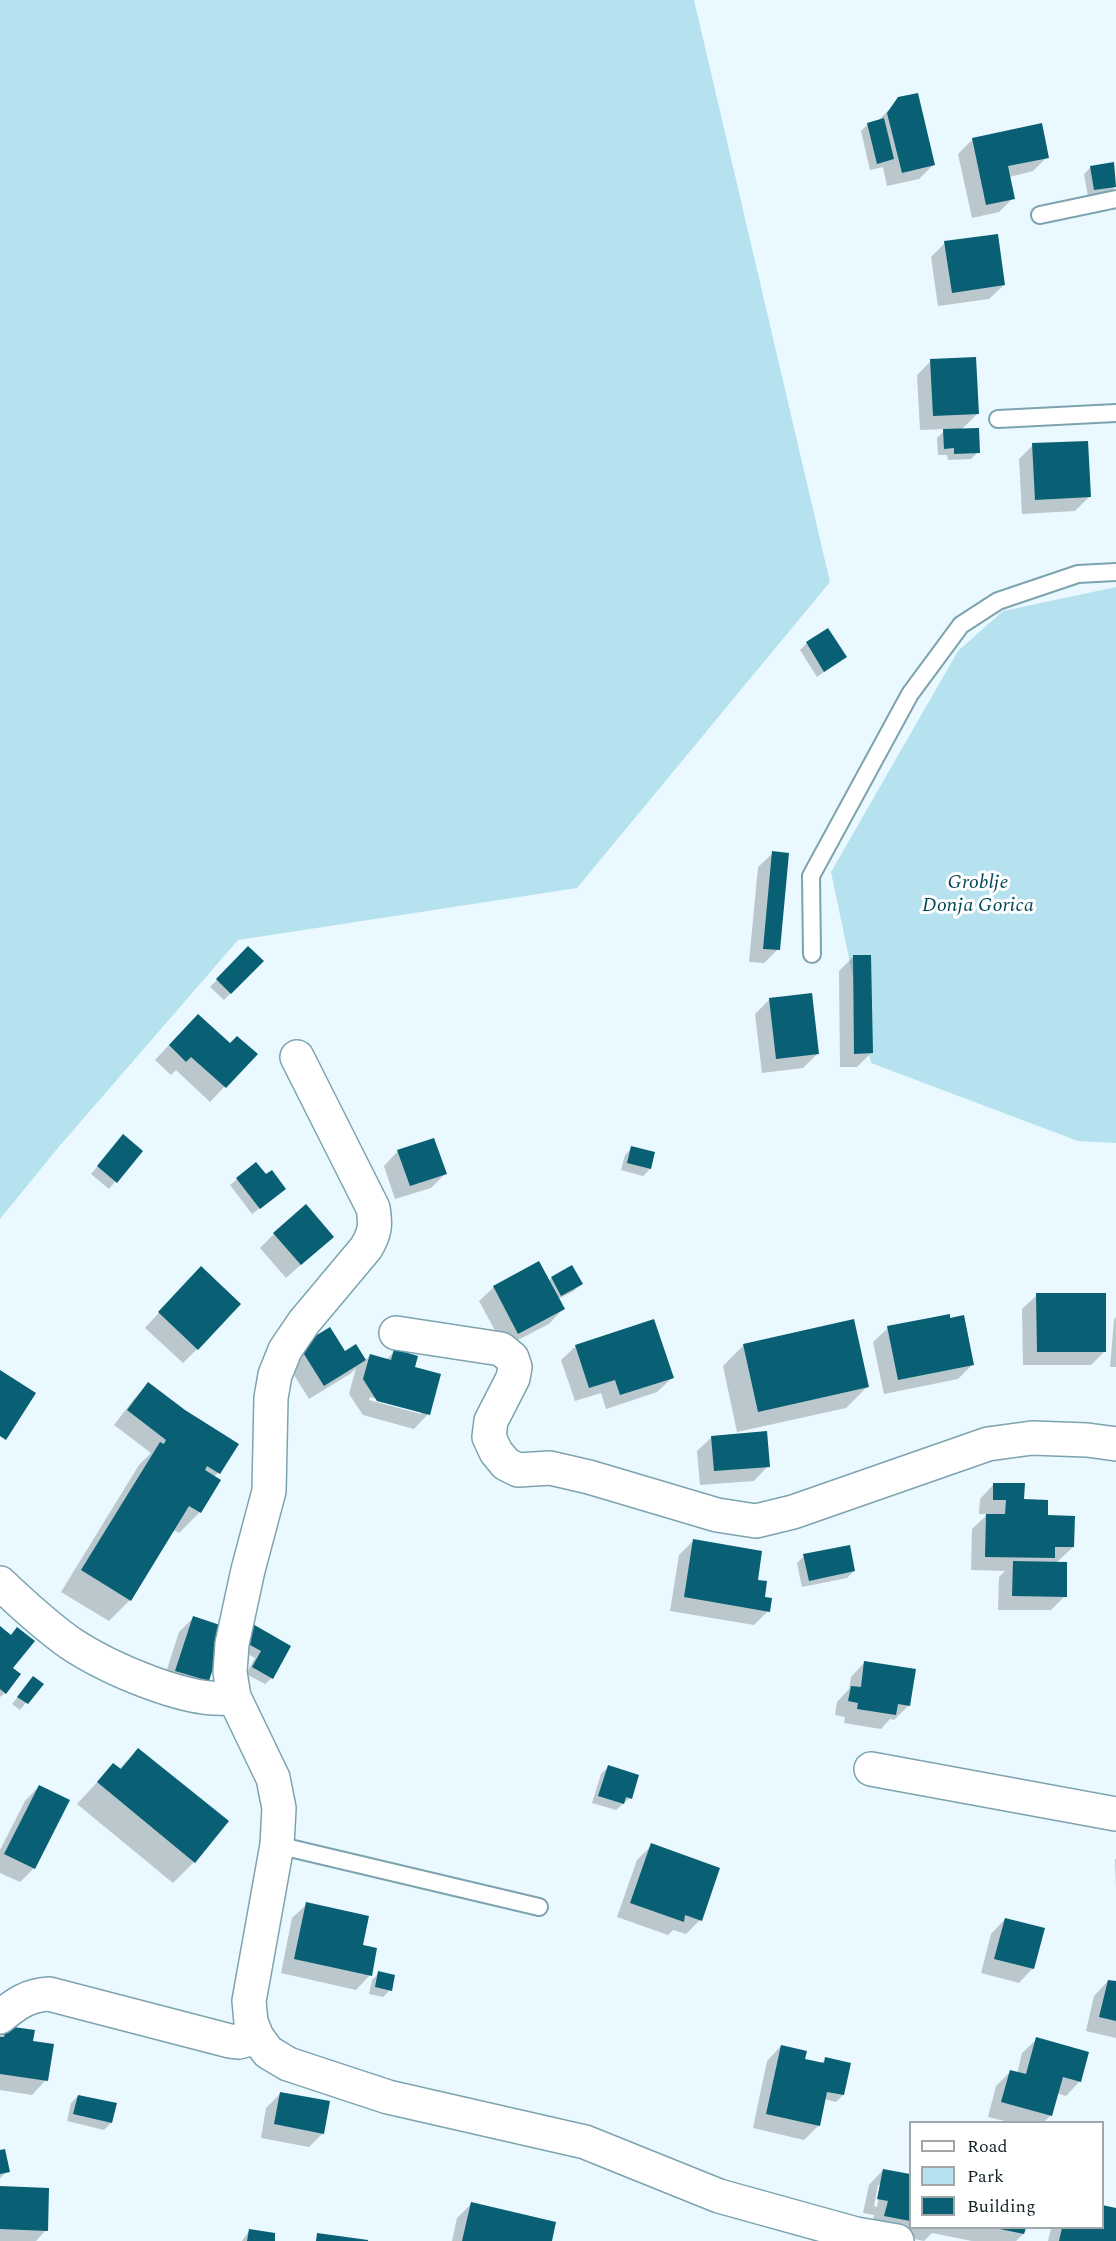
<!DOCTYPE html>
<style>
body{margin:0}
#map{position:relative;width:1116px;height:2241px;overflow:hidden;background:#e9f9ff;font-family:Spectral,serif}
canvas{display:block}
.legend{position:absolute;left:909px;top:2121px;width:195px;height:108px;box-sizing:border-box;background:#fff;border:2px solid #a1a7a9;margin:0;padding:8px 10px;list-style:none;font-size:18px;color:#132328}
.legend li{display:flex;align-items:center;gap:12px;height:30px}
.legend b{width:30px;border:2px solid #a1a7a9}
</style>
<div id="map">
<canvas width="1116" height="2241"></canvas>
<ul class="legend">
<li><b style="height:8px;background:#fff"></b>Road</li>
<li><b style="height:16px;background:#b6e1ef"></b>Park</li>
<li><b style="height:16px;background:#095f73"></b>Building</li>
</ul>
</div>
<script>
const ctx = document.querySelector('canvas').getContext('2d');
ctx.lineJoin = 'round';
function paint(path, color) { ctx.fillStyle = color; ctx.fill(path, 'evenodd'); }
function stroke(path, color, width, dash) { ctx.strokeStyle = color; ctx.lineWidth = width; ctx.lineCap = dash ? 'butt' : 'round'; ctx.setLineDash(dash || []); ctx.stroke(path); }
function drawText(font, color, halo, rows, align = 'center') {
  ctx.font = font + ' Spectral,serif'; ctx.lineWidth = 6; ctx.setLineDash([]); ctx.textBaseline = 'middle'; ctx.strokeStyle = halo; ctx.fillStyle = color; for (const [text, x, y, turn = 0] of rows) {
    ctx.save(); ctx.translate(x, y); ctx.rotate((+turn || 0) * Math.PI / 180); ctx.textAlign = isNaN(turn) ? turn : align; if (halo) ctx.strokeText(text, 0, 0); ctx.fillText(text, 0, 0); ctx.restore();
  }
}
paint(new Path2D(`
 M0,0H694L830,582L577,888L238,940L57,1149L0,1219Z
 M1116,587V1143L1078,1141L871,1063L831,872L958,651L1003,611Z`), '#b6e1ef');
paint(new Path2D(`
 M899,99L934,164L919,179L887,186L883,167L870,170L861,131L868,124L878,121Z
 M973,139L1047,157L1033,171L1009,177L1013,198L999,212L972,218L958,154Z
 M1113,163L1116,186L1109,193L1088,197L1084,174L1091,167Z
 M945,243L1004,285L989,299L938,306L931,257Z
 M931,361L978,413L961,430L978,452L971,459L948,460L947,455H938L937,438L946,429L920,430L917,375Z
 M1033,445L1090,496L1075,511L1022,514L1019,459Z
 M807,643L845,657L817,677L800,650Z
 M773,853L778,949L764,963L749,962L758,867Z
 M248,949L261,962L224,1000L210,987Z
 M853,957L871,1053L857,1067H840L839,971Z
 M769,1000L817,1054L803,1068L762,1073L755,1014Z
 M183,1030L255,1054L210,1102L176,1070L171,1075L155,1060Z
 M117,1143L141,1151L109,1189L91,1174Z
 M632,1148L653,1153L650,1169L643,1176L621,1170L625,1155Z
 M398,1151L445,1174L431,1188L395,1199L384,1166Z
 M256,1164L277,1195L252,1214L230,1185Z
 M274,1234L332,1237L286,1278L260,1248Z
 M552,1278L581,1284L574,1291L558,1299L563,1309L549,1324L504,1347L479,1301L494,1287L548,1281Z
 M187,1282L197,1349L183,1363L145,1328Z
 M1037,1295L1105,1351L1091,1365H1023L1022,1309Z
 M1116,1317V1367H1110L1114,1320Z
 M888,1328L973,1364L958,1379L884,1394L873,1342Z
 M744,1345L867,1387L846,1408L737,1432L723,1366Z
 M576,1346L672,1378L657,1392L606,1409L601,1393L575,1401L561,1360Z
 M300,1347L344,1353L365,1361L370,1355L386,1360L395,1351L413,1368L428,1414L414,1429L363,1415L349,1394L356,1368L350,1374L309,1399L286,1362ZM370,1397L421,1411V1414L369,1400Z
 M148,1384L218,1473L214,1477L200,1512L179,1533L173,1530L130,1600L109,1621L61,1592L139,1465L151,1453L114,1425L134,1399Z
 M712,1437L768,1466L754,1481L700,1485L697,1451Z
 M994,1484L1047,1516L1073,1547L1056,1563L1065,1596L1051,1610H998L999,1577L1005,1571L971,1570L972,1529L988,1514H979L980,1499Z
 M693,1541L756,1581L768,1611L754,1625L670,1611L679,1555Z
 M804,1556L854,1571L847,1578L802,1587L797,1563Z
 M193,1618L208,1681L162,1685L179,1632Z
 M251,1625L272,1678L265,1684L246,1674L255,1658L236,1647Z
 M0,1628L10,1636L17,1629L11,1669L5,1693L0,1697Z
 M865,1662L909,1705L894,1720L890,1719L881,1729L844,1723L845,1717L835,1715L837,1702L849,1689L851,1677Z
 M41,1684L20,1710L12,1704L27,1685Z
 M138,1750L194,1862L173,1883L77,1804L113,1765L119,1769Z
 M608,1767L630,1798L616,1810L592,1803L601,1774Z
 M39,1786L34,1868L20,1882L0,1873V1850L25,1801Z
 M652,1845L700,1920L686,1934L673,1930L668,1935L617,1917L637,1860Z
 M1116,1858V1888L1115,1860Z
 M307,1904L361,1946L370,1975L356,1990L281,1973L292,1918Z
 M1005,1919L1033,1968L1019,1983L981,1973L991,1934Z
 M379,1973L390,1990L383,1997L369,1994L372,1980Z
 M1108,1981L1116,1983V2038L1086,2031L1094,1996Z
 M6,2027L31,2042L46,2080L32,2095L0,2090V2034Z
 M1037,2039L1080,2081L1066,2096L1057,2093L1050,2116L1044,2122H1009L988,2117L996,2086L1010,2072L1017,2074L1022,2053Z
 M781,2046L804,2060L820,2064L826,2059L843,2095L836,2102L824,2099L819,2125L804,2140L753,2128L767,2061Z
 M280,2094L323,2133L309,2147L261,2138L266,2108Z
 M78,2096L111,2123L104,2130L67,2121L71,2103Z
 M0,2151L8,2171L0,2178Z
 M883,2170L910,2176V2228H1024L1023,2234L1016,2241H972L932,2233L924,2241L871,2230L874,2215L863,2213L869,2185ZM878,2185H881L877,2207L874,2206Z
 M0,2187L46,2230L36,2241H0Z
 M471,2204L550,2241H452L457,2218Z
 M1116,2209V2241H1048L1051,2228H1102Z
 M249,2231L273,2241H242Z`), '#0003');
paint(new Path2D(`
 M918,93L935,165L902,173L887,113L898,97Z
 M884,118L894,159L877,164L867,123Z
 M1042,123L1049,158L1008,166L1015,199L986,205L972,138Z
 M1114,162L1116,187L1094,190L1090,166Z
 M998,234L1005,285L952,293L944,241Z
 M976,357L979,414L933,416L930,359Z
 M979,428L980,453L954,454V448L944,449L943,429Z
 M1088,441L1091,497L1035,500L1032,443Z
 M828,628L847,657L824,672L806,642Z
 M772,851L789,853L780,950L763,949Z
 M248,946L264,961L231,994L216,979Z
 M853,955H871L873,1053L854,1054Z
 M812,993L819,1054L776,1059L769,998Z
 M198,1014L230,1043L237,1036L258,1054L226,1088L191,1057L186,1062L169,1045Z
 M123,1134L143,1151L117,1183L97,1166Z
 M434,1138L447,1174L410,1186L397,1150Z
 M631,1146L655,1152L651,1169L627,1163Z
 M256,1162L266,1174L272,1170L286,1189L260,1209L236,1178Z
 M306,1204L334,1237L301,1265L273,1233Z
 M539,1261L565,1309L518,1334L493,1286Z
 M572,1265L583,1284L561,1296L551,1277Z
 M201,1266L241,1304L198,1350L158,1312Z
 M1036,1293H1106V1352H1037Z
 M950,1314V1318L964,1315L974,1365L898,1380L887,1326Z
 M654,1319L674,1378L620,1395L615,1380L589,1388L575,1345Z
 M854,1319L869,1387L758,1412L743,1344Z
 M330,1327L345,1351L356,1344L366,1360L324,1386L299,1346Z
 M394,1349L418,1356L415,1367L441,1374L430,1415L377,1401L363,1379L370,1354L391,1360Z
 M0,1370L36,1393L6,1440L0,1436Z
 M148,1382L185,1410L239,1444L220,1474L207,1466L205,1470L221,1480L201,1513L189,1506L131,1601L81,1570L160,1442L164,1444L166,1440L127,1410Z
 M767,1431L770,1467L714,1471L711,1436Z
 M993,1483H1025L1024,1499L1048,1500V1515L1075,1516L1074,1547H1055V1558L985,1557L986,1514H1005L1006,1500H993Z
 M693,1539L762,1551L758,1580L767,1581L765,1597L772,1598L770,1612L684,1597Z
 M850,1545L855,1571L809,1581L803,1554Z
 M1013,1561L1067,1562V1597L1012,1596Z
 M193,1616L226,1627L209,1681L175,1671Z
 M251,1623L291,1646L273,1679L252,1667L261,1651L241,1640Z
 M0,1626L11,1635L17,1627L35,1641L13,1668L21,1674L6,1694L0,1689Z
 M864,1661L916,1669L910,1706L898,1704L896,1715L857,1709L858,1703L848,1701L851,1686L861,1687Z
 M33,1676L44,1684L28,1704L17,1697Z
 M138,1748L229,1821L195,1863L97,1782L113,1763L121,1769Z
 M608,1765L639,1775L632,1799L626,1797L624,1804L598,1796Z
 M39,1785L70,1800L35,1869L4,1854Z
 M651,1843L720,1868L702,1921L685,1915L684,1922L630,1903Z
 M306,1902L369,1916L363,1945L377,1948L372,1976L294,1959Z
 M1005,1918L1045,1928L1034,1969L994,1959Z
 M378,1971L395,1975L392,1991L375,1987Z
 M1108,1980L1116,1981V2021L1099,2017Z
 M6,2026L35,2030L33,2041L54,2044L48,2081L0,2074V2037H4Z
 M1036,2037L1089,2052L1081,2082L1063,2077L1052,2116L1001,2102L1010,2070L1026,2074Z
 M781,2045L807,2051L805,2059L824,2063L825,2057L851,2063L844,2095L827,2092L820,2126L766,2114Z
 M280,2092L330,2101L324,2134L274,2124Z
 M78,2095L117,2103L112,2123L73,2114Z
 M5,2149L10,2172L0,2174V2150Z
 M883,2169L910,2174V2221L884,2216L888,2201L877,2199Z
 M0,2186L49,2188L48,2231L0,2229Z
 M471,2202L556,2222L552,2241H462Z
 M1102,2205L1116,2208V2241H1059L1062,2228H1102Z
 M995,2228H1026L1024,2234Z
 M249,2229L275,2233V2241H247Z
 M317,2233L368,2240V2241H316Z`), '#095f73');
const service = new Path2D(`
 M1040,215L1116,199
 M998,419L1116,413
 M812,954L811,876L910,694L961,625L998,601L1078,574L1116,572
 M277,1845L539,1907`);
const minor = new Path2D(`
 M297,1057L373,1208C376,1225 375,1233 366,1248L304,1322L285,1350L275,1375L271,1398L269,1491L248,1570L232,1644L230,1672L234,1697L273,1778L279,1808L277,1845L249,2001L251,2022L257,2037L268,2052L288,2064L388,2097L585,2142L719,2196L856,2234L897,2241
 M396,1333L501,1349L512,1358L515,1367L513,1378L491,1421L489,1437L496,1452L506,1464L518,1470L550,1468L589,1477L717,1515L756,1521L793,1512L988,1444L1032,1438L1087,1440L1116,1444
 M0,1583C22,1604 45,1625 70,1643C106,1667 192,1706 234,1697
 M871,1769L1116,1814
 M0,2017C16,2004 28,1995 49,1994L230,2041L239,2042L257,2037`);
stroke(service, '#7ca3af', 20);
stroke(minor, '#7ca3af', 36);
stroke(service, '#fff', 16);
stroke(minor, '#fff', 33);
drawText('italic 20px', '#024756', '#fff', [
 ["Groblje",978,884],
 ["Donja Gorica",978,907]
]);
</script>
